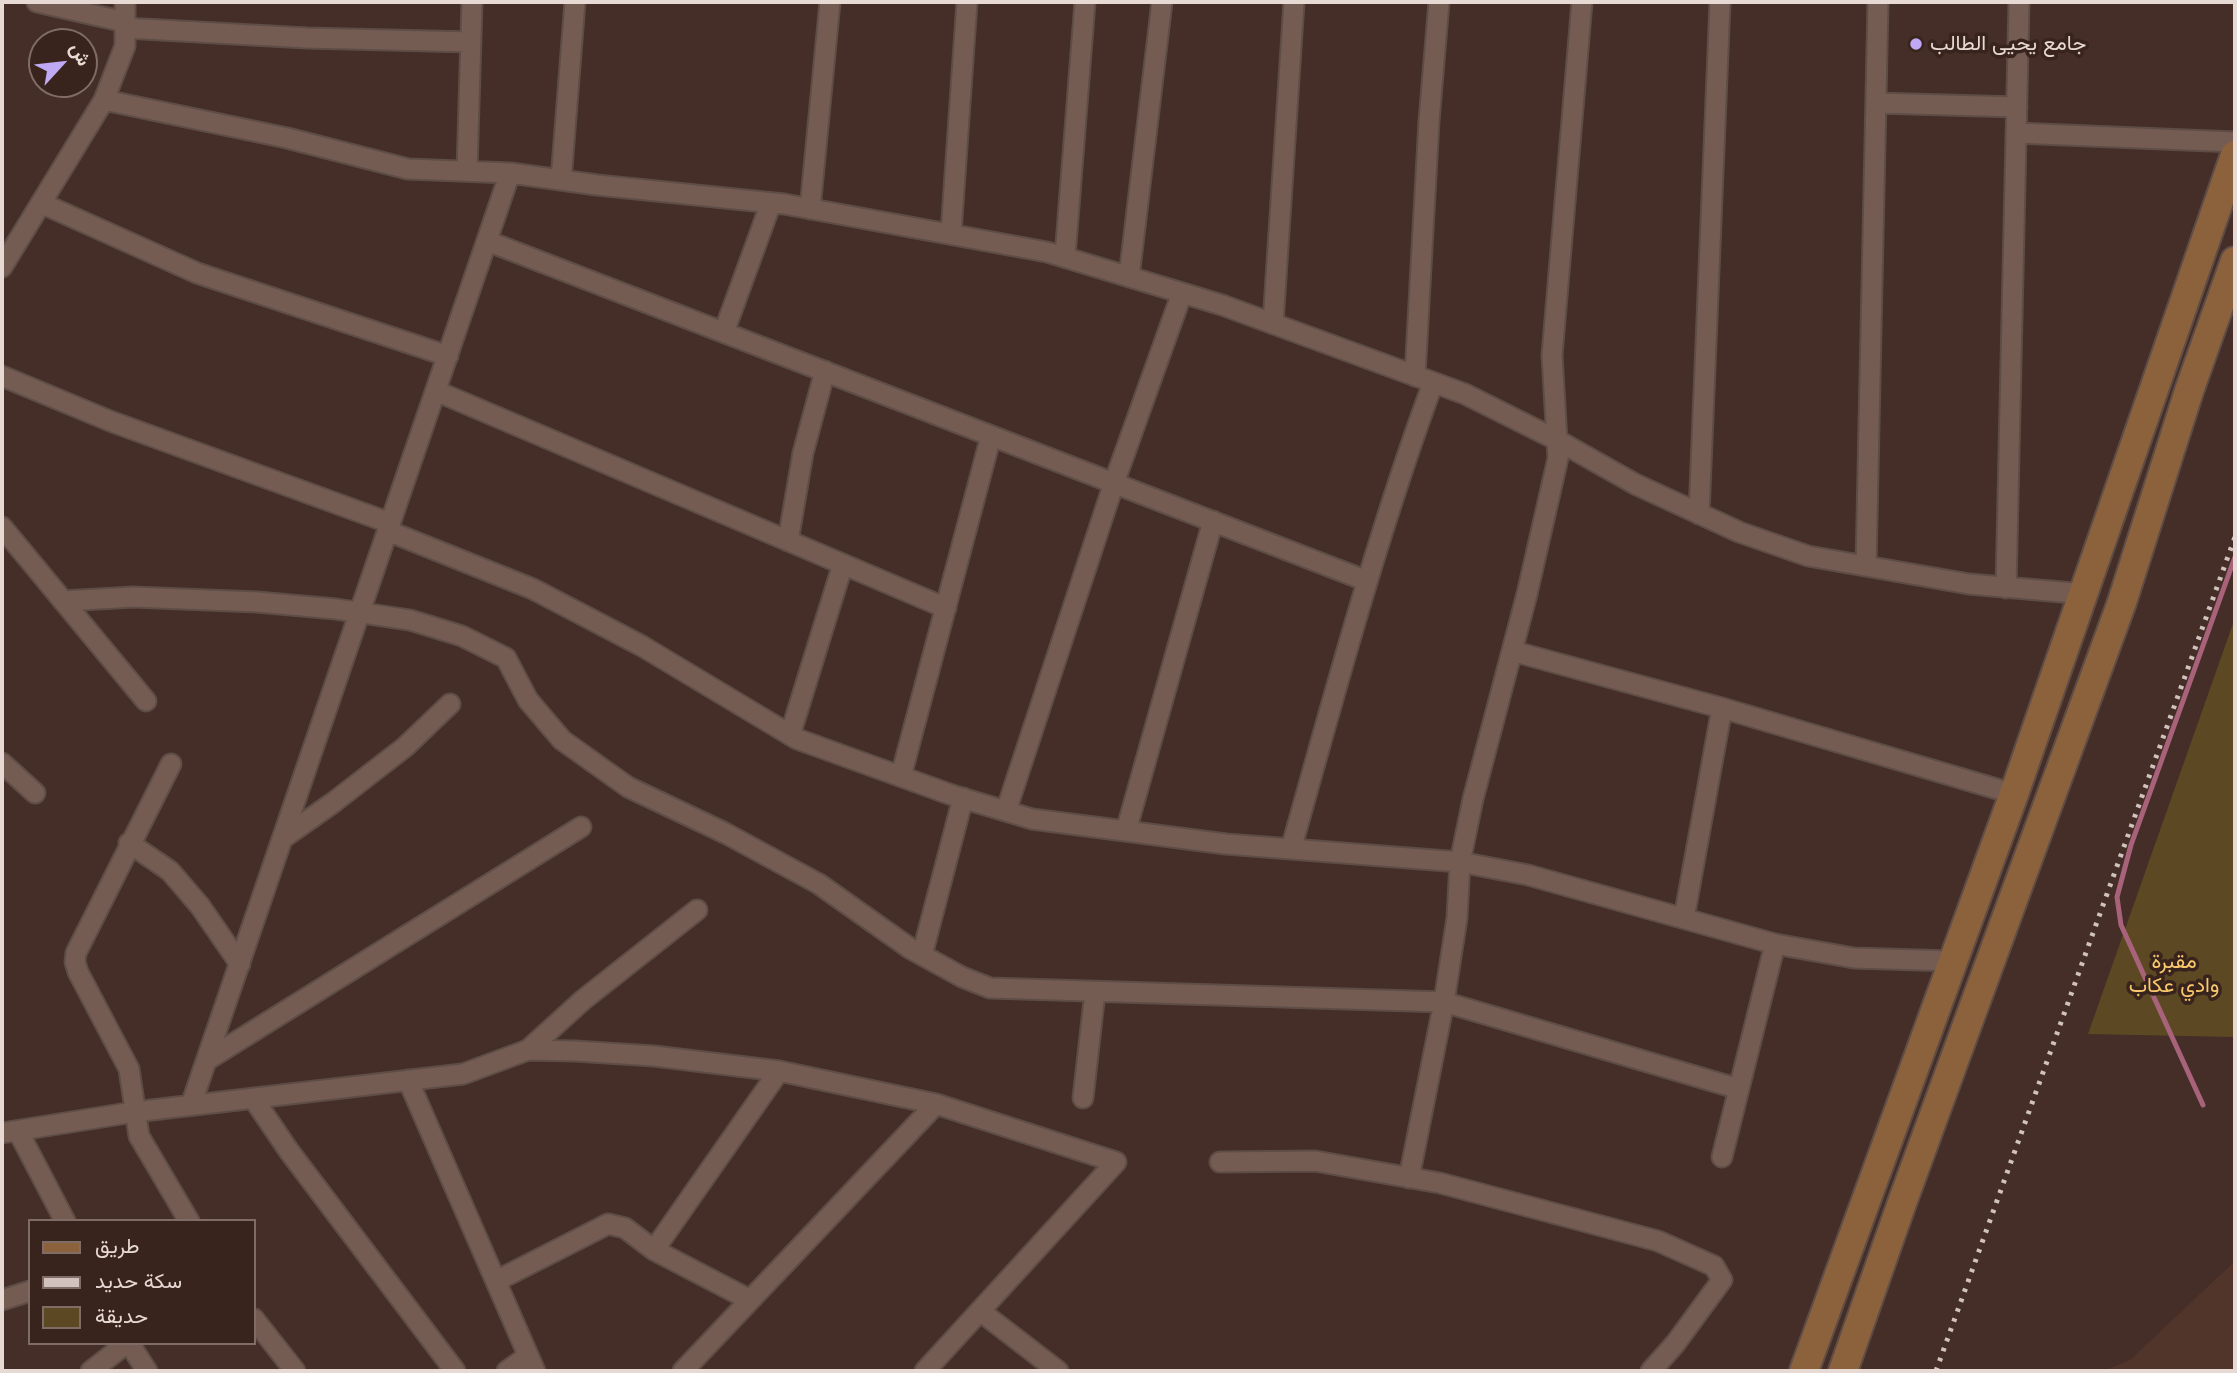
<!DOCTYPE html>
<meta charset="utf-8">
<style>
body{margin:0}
#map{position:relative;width:2237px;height:1373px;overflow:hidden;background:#442e27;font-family:Inter,Vazirmatn,sans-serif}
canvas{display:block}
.frame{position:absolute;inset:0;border:4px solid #e7d9d4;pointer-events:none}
.legend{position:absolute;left:28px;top:1219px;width:228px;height:126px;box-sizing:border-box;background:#39241d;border:2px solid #7f6c66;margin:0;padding:9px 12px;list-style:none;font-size:21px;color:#e7d9d4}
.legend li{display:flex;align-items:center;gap:14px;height:35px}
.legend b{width:35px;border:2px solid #7f6c66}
.north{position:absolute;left:28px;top:28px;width:70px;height:70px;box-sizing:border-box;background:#39241d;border:2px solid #7f6c66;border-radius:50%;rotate:63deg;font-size:19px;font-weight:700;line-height:28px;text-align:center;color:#e7d9d4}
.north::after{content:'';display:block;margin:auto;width:24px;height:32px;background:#bfa9f4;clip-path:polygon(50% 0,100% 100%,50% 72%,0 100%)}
</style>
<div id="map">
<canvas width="2237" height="1373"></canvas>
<div class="frame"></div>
<ul class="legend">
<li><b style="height:9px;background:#8c623d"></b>طريق</li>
<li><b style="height:9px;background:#d1c2bd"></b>سكة حديد</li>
<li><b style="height:19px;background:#5c4924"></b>حديقة</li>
</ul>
<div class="north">ش</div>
</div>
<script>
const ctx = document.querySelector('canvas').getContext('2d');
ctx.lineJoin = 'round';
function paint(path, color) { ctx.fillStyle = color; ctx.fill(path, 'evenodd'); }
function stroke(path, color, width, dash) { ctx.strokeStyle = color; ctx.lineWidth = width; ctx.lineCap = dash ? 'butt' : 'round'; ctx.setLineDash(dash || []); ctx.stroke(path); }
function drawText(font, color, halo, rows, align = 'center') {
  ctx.font = font + ' Inter,Vazirmatn,sans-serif'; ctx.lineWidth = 7; ctx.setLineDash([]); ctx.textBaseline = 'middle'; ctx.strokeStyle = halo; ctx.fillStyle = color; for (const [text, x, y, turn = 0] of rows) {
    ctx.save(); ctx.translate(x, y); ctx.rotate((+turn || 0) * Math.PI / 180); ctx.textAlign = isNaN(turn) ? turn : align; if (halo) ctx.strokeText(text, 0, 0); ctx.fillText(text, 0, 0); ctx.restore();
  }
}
paint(new Path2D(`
 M2235,1261V1371H2103L2130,1360Z`), '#51352b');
paint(new Path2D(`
 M2235,618V1037L2088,1034Z`), '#5c4924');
stroke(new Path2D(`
 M2203,1105L2121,925L2117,897L2131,845L2235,557`), '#a8637a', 5);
const minor = new Path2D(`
 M37,2L125,22
 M125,28L307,38L471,42
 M104,100L287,138L408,169L510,173L597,185L784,204L1047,252L1222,305L1465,394L1557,440L1635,484L1739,532L1808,556L1969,584L2085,594
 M1876,103L2017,107
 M2016,133L2235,142
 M467,171L472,2
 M561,180L575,2
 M41,203L197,273L448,356
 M810,209L830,2
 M951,233L967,2
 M487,241L1367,581
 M1065,257L1085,2
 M2,267L104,100L125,46V2
 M1129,277L1162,2
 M1273,324L1294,2
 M724,332L771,203
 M2,376L110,421L390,523
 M1415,376L1429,121L1439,2
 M436,391L946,608
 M1699,514L1720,2
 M2,527L146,701
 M388,531L533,589L642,646L797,739L952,795L1032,819L1226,844L1460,862L1528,875L1775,944L1854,958L1952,961
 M788,541L803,453L825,371
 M1866,566L1878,2
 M2006,588L2019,2
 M63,601L133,597L257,602L336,609L410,620L462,636L506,658L528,700L562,740L628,787L725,833L819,884L911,949L962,977L990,988L1444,1002L1739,1089
 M1512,651L1722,708L2014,794
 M790,735L843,564
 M2,763L35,793
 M171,764L76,953L75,962L78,972L129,1069L139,1136L189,1221
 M901,776L991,436
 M1006,811L1114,483L1182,293
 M1126,831L1213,521
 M283,838L334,802L405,747L450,704
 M129,843L170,871L200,906L240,964
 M1291,849C1335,692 1377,535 1433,383
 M1684,918L1722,708
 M922,955L963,798
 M528,1050L583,1000L697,910
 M207,1060L581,827
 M408,1080L535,1371
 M253,1098L289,1151L455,1371
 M1083,1098L1095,992
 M191,1105L510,173
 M18,1131L65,1221
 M2,1133L134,1112L463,1074L528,1050L575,1051L654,1056L779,1071L936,1104L1116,1162L925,1371
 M1722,1157L1775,944
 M1220,1162L1315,1161L1440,1183L1658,1241L1714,1266L1722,1280L1675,1344L1651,1371
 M1409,1178L1444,1002L1457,918L1460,862L1473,799L1527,594L1558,458L1552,355L1582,2
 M654,1250L779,1071
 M496,1281L608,1224L625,1228L654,1250L750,1300
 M2,1300L30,1291
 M980,1311L1058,1371
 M254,1319L295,1371
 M129,1343L147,1371
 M91,1371L127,1343
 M507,1371L528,1356
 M683,1371L936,1104`);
const secondary = new Path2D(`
 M1804,1371L2014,794L2235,155
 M1843,1371L1903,1200L2122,602L2189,391L2235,261`);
stroke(minor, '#5e4d46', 23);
stroke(secondary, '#5e4d46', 32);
stroke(minor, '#745c53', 19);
stroke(secondary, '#8c623d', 28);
stroke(new Path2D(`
 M1936,1371L2235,537`), '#d1c2bd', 5, [3.5, 7]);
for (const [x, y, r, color] of [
 [1916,44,7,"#bfa9f4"]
]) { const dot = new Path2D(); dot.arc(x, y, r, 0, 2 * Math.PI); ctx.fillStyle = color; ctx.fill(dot); stroke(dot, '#39241d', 2.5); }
drawText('21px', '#e7d9d4', '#39241d', [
 ["جامع يحيى الطالب",1930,44]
], 'left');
drawText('21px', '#f9c86c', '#39241d', [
 ["مقبرة",2174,962],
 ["وادي عكاب",2174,986]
]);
</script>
